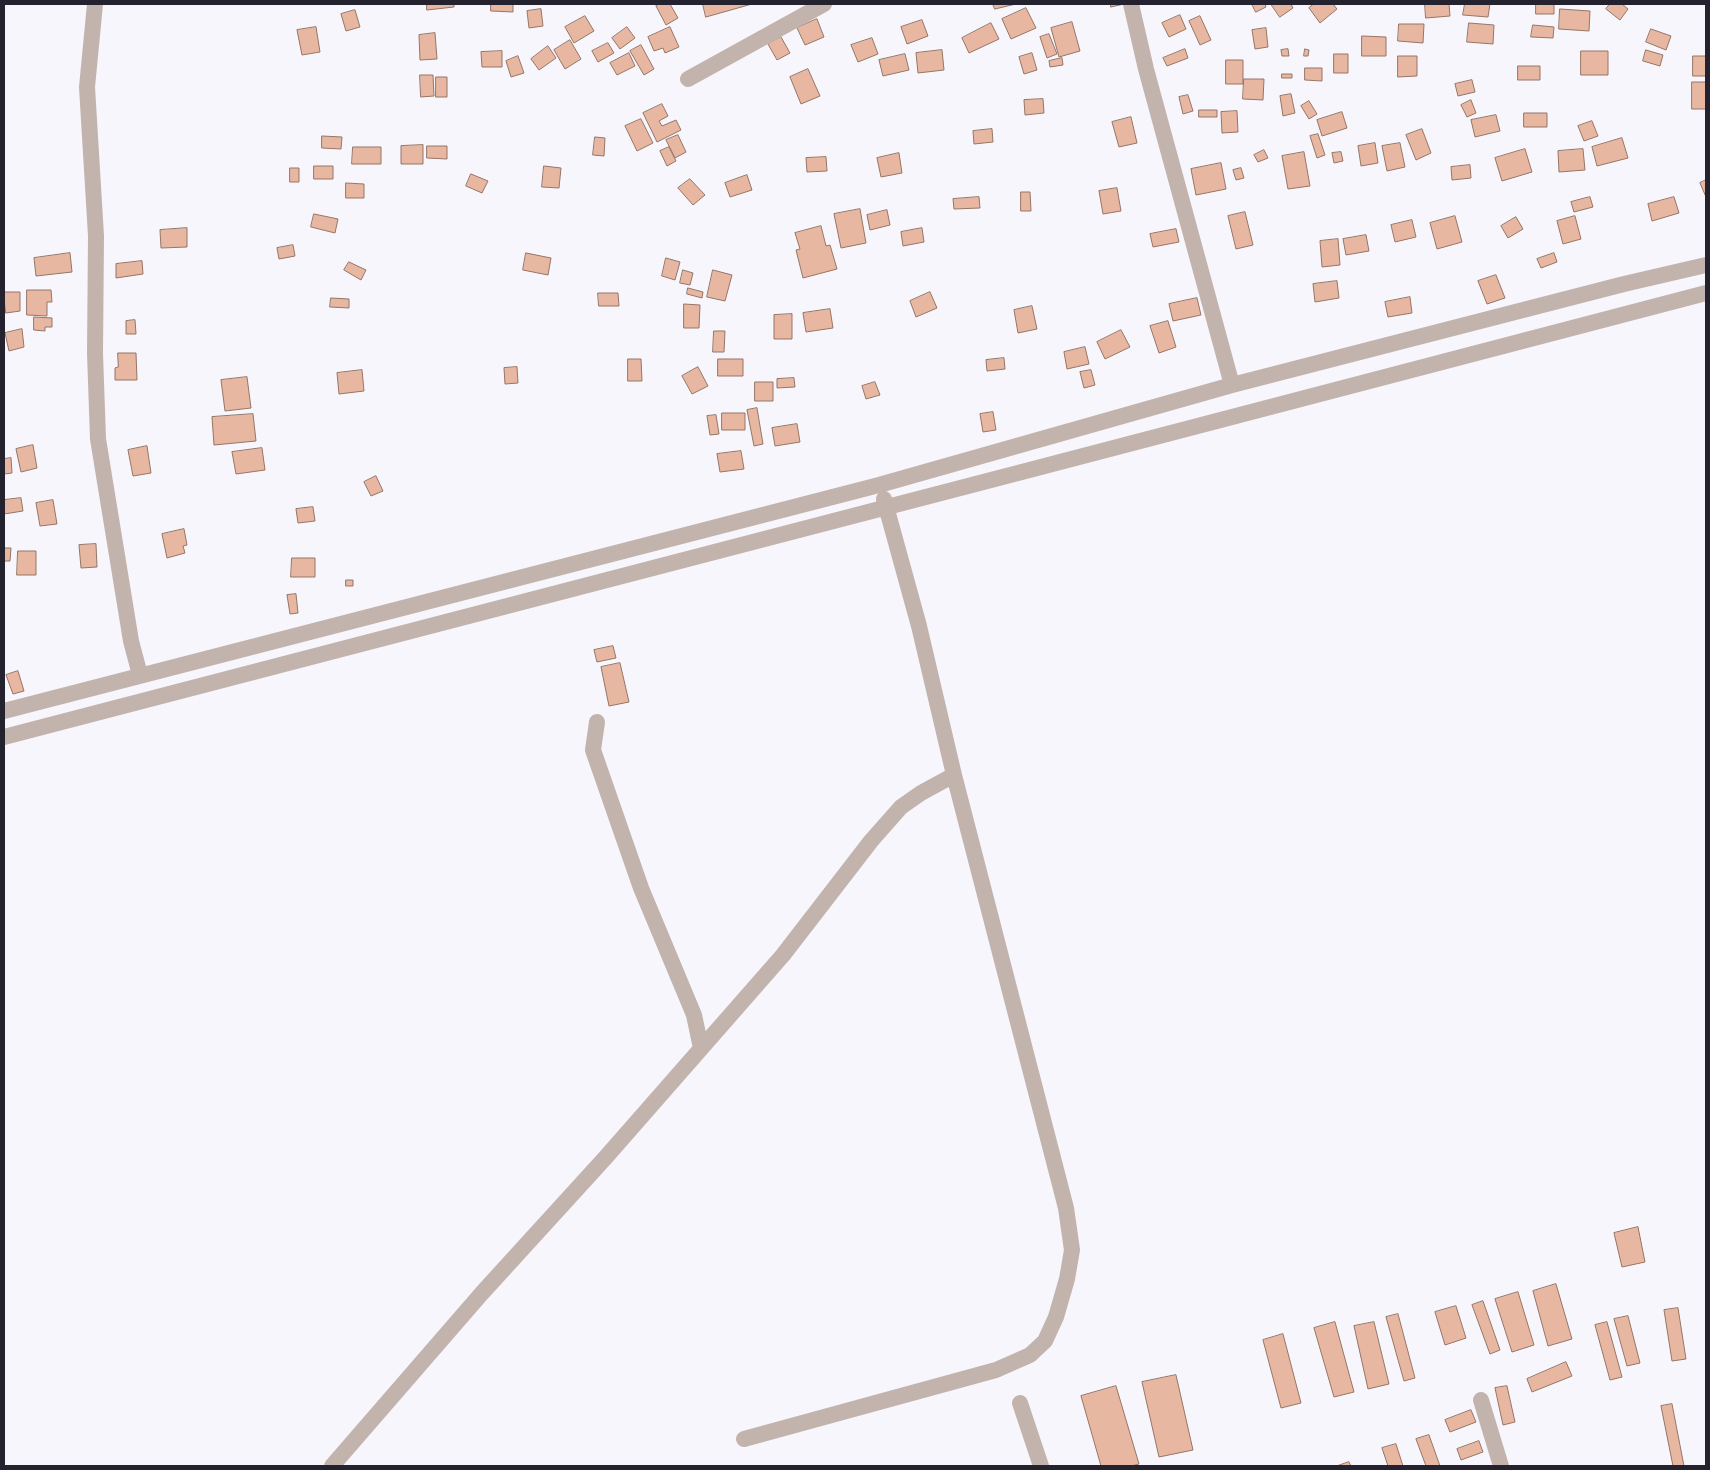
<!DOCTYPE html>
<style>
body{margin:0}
#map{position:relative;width:1710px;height:1470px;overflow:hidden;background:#f7f6fd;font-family:"Noto Sans",sans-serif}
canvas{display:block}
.frame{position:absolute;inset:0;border:5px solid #24222e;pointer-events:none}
</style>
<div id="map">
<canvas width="1710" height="1470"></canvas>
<div class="frame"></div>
</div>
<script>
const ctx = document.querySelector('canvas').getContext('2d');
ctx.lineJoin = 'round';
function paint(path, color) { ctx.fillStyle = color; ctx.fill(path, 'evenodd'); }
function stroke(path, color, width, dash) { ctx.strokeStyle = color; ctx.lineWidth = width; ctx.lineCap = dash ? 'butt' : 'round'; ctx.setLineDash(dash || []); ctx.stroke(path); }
const building = new Path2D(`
 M427,4H454V7L427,10Z
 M491,4H513V12L491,11Z
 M660,4H670L678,18L666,25L656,6Z
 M703,4H752L706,17Z
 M993,4H1016L995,9Z
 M1111,4H1124L1111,7Z
 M1252,4H1265L1266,7L1256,12Z
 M1271,4H1291L1293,8L1280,17Z
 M1314,4H1333L1337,9L1320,23L1309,8Z
 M1425,4H1449L1450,16L1426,18Z
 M1465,4H1490L1488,17L1463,15Z
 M1536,4H1554V14H1536Z
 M1610,4H1622L1628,9L1620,20L1606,9Z
 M1026,8L1036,28L1011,39L1002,19Z
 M541,9L543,26L529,28L527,11Z
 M1560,9L1590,11L1589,31L1559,29Z
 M355,10L360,27L346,31L341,14Z
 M1180,15L1186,29L1169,37L1162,23Z
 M585,16L594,31L574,43L565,27Z
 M1200,16L1211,40L1200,45L1189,21Z
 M817,19L824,37L805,45L797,28Z
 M922,20L928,36L907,44L901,27Z
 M1072,22L1080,51L1059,57L1051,28Z
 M991,23L999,39L969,53L962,38Z
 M1469,23L1494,25L1493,44L1467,42Z
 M1399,24H1424L1423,43L1398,41Z
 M1533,25L1554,27L1553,38L1531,37Z
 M316,27L320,52L302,55L297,30Z
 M627,27L635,38L620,49L612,38Z
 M670,27L679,47L665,53L663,48L654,51L648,37Z
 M1266,28L1268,47L1255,49L1252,30Z
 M1651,29L1671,36L1666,50L1646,42Z
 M435,33L437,59L420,60L419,35Z
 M1049,34L1057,54L1047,58L1040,37Z
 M1362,36L1386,37V56H1362Z
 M781,37L790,53L777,60L768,44Z
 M872,38L878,54L858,62L851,45Z
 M570,40L581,59L565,69L554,50Z
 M608,43L614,53L598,62L592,51Z
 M641,45L654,69L644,75L630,51Z
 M548,46L556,58L539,70L531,59Z
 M1185,49L1188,58L1167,66L1163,58Z
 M1288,49L1289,56H1282L1281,50Z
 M1305,49L1309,50L1308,56H1304Z
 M942,50L944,70L918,73L916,53Z
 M1646,50L1663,55L1660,66L1643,61Z
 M502,51V67H482L481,52Z
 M1581,51H1608V75H1581Z
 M629,53L635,66L617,75L610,63Z
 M1032,53L1037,70L1024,74L1019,57Z
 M905,54L909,70L883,76L879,60Z
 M1334,54H1348V73H1334Z
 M518,56L524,73L511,77L506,61Z
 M1398,56H1417V76L1398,77Z
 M1693,56H1706V76H1693Z
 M1062,58L1063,65L1050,67L1049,61Z
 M1226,60H1243V84H1226Z
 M1518,66H1540V80H1518Z
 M1305,68H1322V81L1305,80Z
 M808,69L820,96L801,104L790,77Z
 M1282,74H1292V78H1282Z
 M420,75H433L434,96L421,97Z
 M436,77H447V97H436Z
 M1244,79H1264L1263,100L1243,99Z
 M1472,80L1475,92L1458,96L1455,84Z
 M1692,82H1706V109H1692Z
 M1291,94L1295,113L1283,116L1280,96Z
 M1188,95L1193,111L1183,114L1179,97Z
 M1043,99L1044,113L1025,115L1024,100Z
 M1471,100L1476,113L1467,117L1461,105Z
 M1309,101L1317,114L1309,119L1301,106Z
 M662,104L668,116L659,121L662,126L676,120L681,130L657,142L643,113Z
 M1199,110H1217V117H1199Z
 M1237,111L1238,132L1222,133L1221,112Z
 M1342,112L1347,128L1322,136L1317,120Z
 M1524,113H1547V127H1524Z
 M1496,115L1500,131L1475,137L1471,120Z
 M1131,117L1137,143L1119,147L1112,122Z
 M641,119L653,143L637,151L625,126Z
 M1592,121L1598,136L1584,141L1578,126Z
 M992,129L993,142L974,144L973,131Z
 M1422,129L1431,153L1416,160L1406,135Z
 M1318,134L1325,155L1317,158L1310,136Z
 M678,135L686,152L675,158L666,140Z
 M322,136L342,137L341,149L322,148Z
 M595,137L605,138L604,156L593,155Z
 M1622,138L1628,158L1597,166L1592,147Z
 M1375,143L1378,163L1361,166L1358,146Z
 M1400,143L1405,167L1387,171L1382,146Z
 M423,145V164H401V146Z
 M427,146H447V159L427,158Z
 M353,147H381V164H352Z
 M669,147L676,161L667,166L660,151Z
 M1525,149L1532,172L1502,181L1495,158Z
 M1583,149L1585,170L1559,172L1558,151Z
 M1264,150L1268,158L1258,162L1254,155Z
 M1304,152L1310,186L1288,189L1282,156Z
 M1341,152L1343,161L1334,163L1332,153Z
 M899,153L902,173L881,177L877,158Z
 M826,157L827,171L807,172L806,158Z
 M1221,163L1226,189L1196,195L1191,169Z
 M1470,165L1471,178L1452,180L1451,167Z
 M314,166H333V179H314Z
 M544,166L561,168L559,188L542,187Z
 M290,168H299V182H290Z
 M1241,168L1244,178L1236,180L1233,170Z
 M471,174L488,181L482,193L466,186Z
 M747,175L752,190L730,197L725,183Z
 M690,179L705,195L693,205L678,188Z
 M1706,180V197L1700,183Z
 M346,183L364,184V198H346Z
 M1117,188L1121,211L1103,214L1099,191Z
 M1021,192H1030L1031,211H1021Z
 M979,197L980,208L954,209L953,199Z
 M1590,197L1593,207L1574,212L1571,202Z
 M1674,197L1679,213L1652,221L1648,204Z
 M860,209L866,243L841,248L834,214Z
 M887,210L890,225L870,230L867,215Z
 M1245,212L1253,245L1236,249L1228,216Z
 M314,214L338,219L335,233L311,227Z
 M1455,216L1462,242L1437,249L1430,223Z
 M1575,216L1581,239L1563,244L1557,221Z
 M1516,217L1523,229L1508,238L1501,226Z
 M1412,220L1416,237L1395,242L1391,225Z
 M821,226L826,246L830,245L837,269L803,278L796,250L800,249L795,233Z
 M187,228V247L161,248L160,230Z
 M922,228L924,242L903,246L901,232Z
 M1176,229L1179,242L1153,247L1150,234Z
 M1366,235L1369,251L1346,255L1343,239Z
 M1338,239L1340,265L1322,267L1320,241Z
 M293,245L295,256L279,259L277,248Z
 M70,253L72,272L36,276L34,258Z
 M526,253L551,258L548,275L523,270Z
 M1554,253L1557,262L1541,268L1537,259Z
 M666,258L680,262L675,280L662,276Z
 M142,261L143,274L116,278V264Z
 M349,262L366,270L361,280L344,270Z
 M683,270L693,273L690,285L680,283Z
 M713,270L732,275L725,301L707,297Z
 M1496,275L1505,298L1487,304L1478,281Z
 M1337,281L1339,298L1315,302L1313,284Z
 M688,288L703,292L702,298L687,294Z
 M27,290H51L52,302H47V316L27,315Z
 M4,292H20V311L6,313Z
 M930,292L937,308L916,317L910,301Z
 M598,293H618L619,306H599Z
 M1410,297L1412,313L1388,317L1385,302Z
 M331,298L349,299V308L330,307Z
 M1197,298L1201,315L1173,321L1169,304Z
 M684,304L700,305L699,328H684Z
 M1032,306L1037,329L1018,333L1014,310Z
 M830,309L833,328L806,332L803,313Z
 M792,314V339H774V315Z
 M34,317L52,318V327H45V331L34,330Z
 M135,320L136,334H126V321Z
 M1168,321L1176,347L1159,353L1150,326Z
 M22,329L24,347L9,351L5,333Z
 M1121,330L1130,347L1105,359L1097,342Z
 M714,331H725L724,352H713Z
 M1085,347L1089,364L1067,369L1064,352Z
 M118,353H136L137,380H115V368L118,367Z
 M1004,358L1005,369L987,371L986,360Z
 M628,359H641L642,381H628Z
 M718,359H743V376H718Z
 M517,367L518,383L505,384L504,368Z
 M698,367L708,386L692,394L682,376Z
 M362,370L364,391L339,394L337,373Z
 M1091,370L1095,385L1084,388L1080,372Z
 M247,377L251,408L225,411L221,380Z
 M794,378L795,387L777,388V379Z
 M755,382H773V401H755Z
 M875,382L880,395L866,399L862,386Z
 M757,408L763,444L754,446L747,410Z
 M993,412L996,430L983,432L980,414Z
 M722,413H745V430H722Z
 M253,414L256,441L214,445L212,417Z
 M716,415L719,434L710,435L707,416Z
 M797,424L800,442L775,446L772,428Z
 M33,445L37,468L21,472L16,449Z
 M147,446L151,473L133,476L128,450Z
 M262,448L265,470L236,474L232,452Z
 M741,451L744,469L720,472L717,454Z
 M11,458L12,473L4,474V459Z
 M376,476L383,491L371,496L364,482Z
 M21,498L23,511L4,514V500Z
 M53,500L57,524L40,526L36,503Z
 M313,507L315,521L298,523L296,509Z
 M184,529L187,545L183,546L185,553L167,558L162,534Z
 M96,544L97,567L81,568L79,545Z
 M4,548H11L10,561H4Z
 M18,551H36V575H17Z
 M292,558H315V577H291Z
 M346,580H353V586H346Z
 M296,594L298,613L290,614L287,595Z
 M613,646L616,658L597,662L594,650Z
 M620,663L629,702L609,706L601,667Z
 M18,671L24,691L13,694L6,675Z
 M1638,1227L1645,1262L1622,1267L1614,1233Z
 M1556,1284L1572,1339L1548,1346L1533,1291Z
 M1518,1292L1534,1345L1512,1352L1495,1299Z
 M1483,1301L1500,1350L1490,1354L1472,1305Z
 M1456,1306L1466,1338L1445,1345L1435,1312Z
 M1678,1308L1686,1359L1672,1361L1664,1310Z
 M1398,1314L1415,1378L1404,1381L1386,1317Z
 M1628,1316L1640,1363L1627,1366L1614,1319Z
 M1335,1322L1354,1392L1334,1397L1314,1328Z
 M1374,1322L1389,1384L1368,1389L1354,1326Z
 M1607,1322L1622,1377L1610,1380L1595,1325Z
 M1283,1334L1301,1403L1281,1408L1263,1340Z
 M1566,1362L1572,1376L1532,1392L1527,1379Z
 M1176,1375L1193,1450L1159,1457L1142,1382Z
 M1116,1386L1139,1464L1131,1466H1101L1081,1396Z
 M1507,1386L1515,1422L1503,1425L1495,1388Z
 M1672,1404L1684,1466H1673L1661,1406Z
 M1471,1410L1476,1422L1450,1432L1445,1420Z
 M1429,1435L1440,1466H1426L1416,1439Z
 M1479,1441L1483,1452L1461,1460L1457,1449Z
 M1396,1444L1403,1466H1388L1382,1448Z
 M1349,1462L1351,1466H1337Z`);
paint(building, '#e8b7a1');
stroke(building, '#957566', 1);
stroke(new Path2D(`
 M95,4L87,87L96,236L95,353L98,439L131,641L140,675
 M1131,4L1146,69L1232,385
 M688,79L824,4
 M4,711L879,485L1232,385L1624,284L1706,265
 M597,722L593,750L641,888L694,1015L701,1048
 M4,737C571,589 1139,442 1706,293
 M1481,1400L1501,1466
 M1020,1403L1041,1466
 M744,1439L996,1370L1030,1355L1045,1341L1056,1317L1067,1279L1072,1250L1066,1208L954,775L919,626L884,499
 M332,1466L482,1293L606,1157L783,955L871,841L901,807L921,793L954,775`), '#c3b3ad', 16);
</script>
